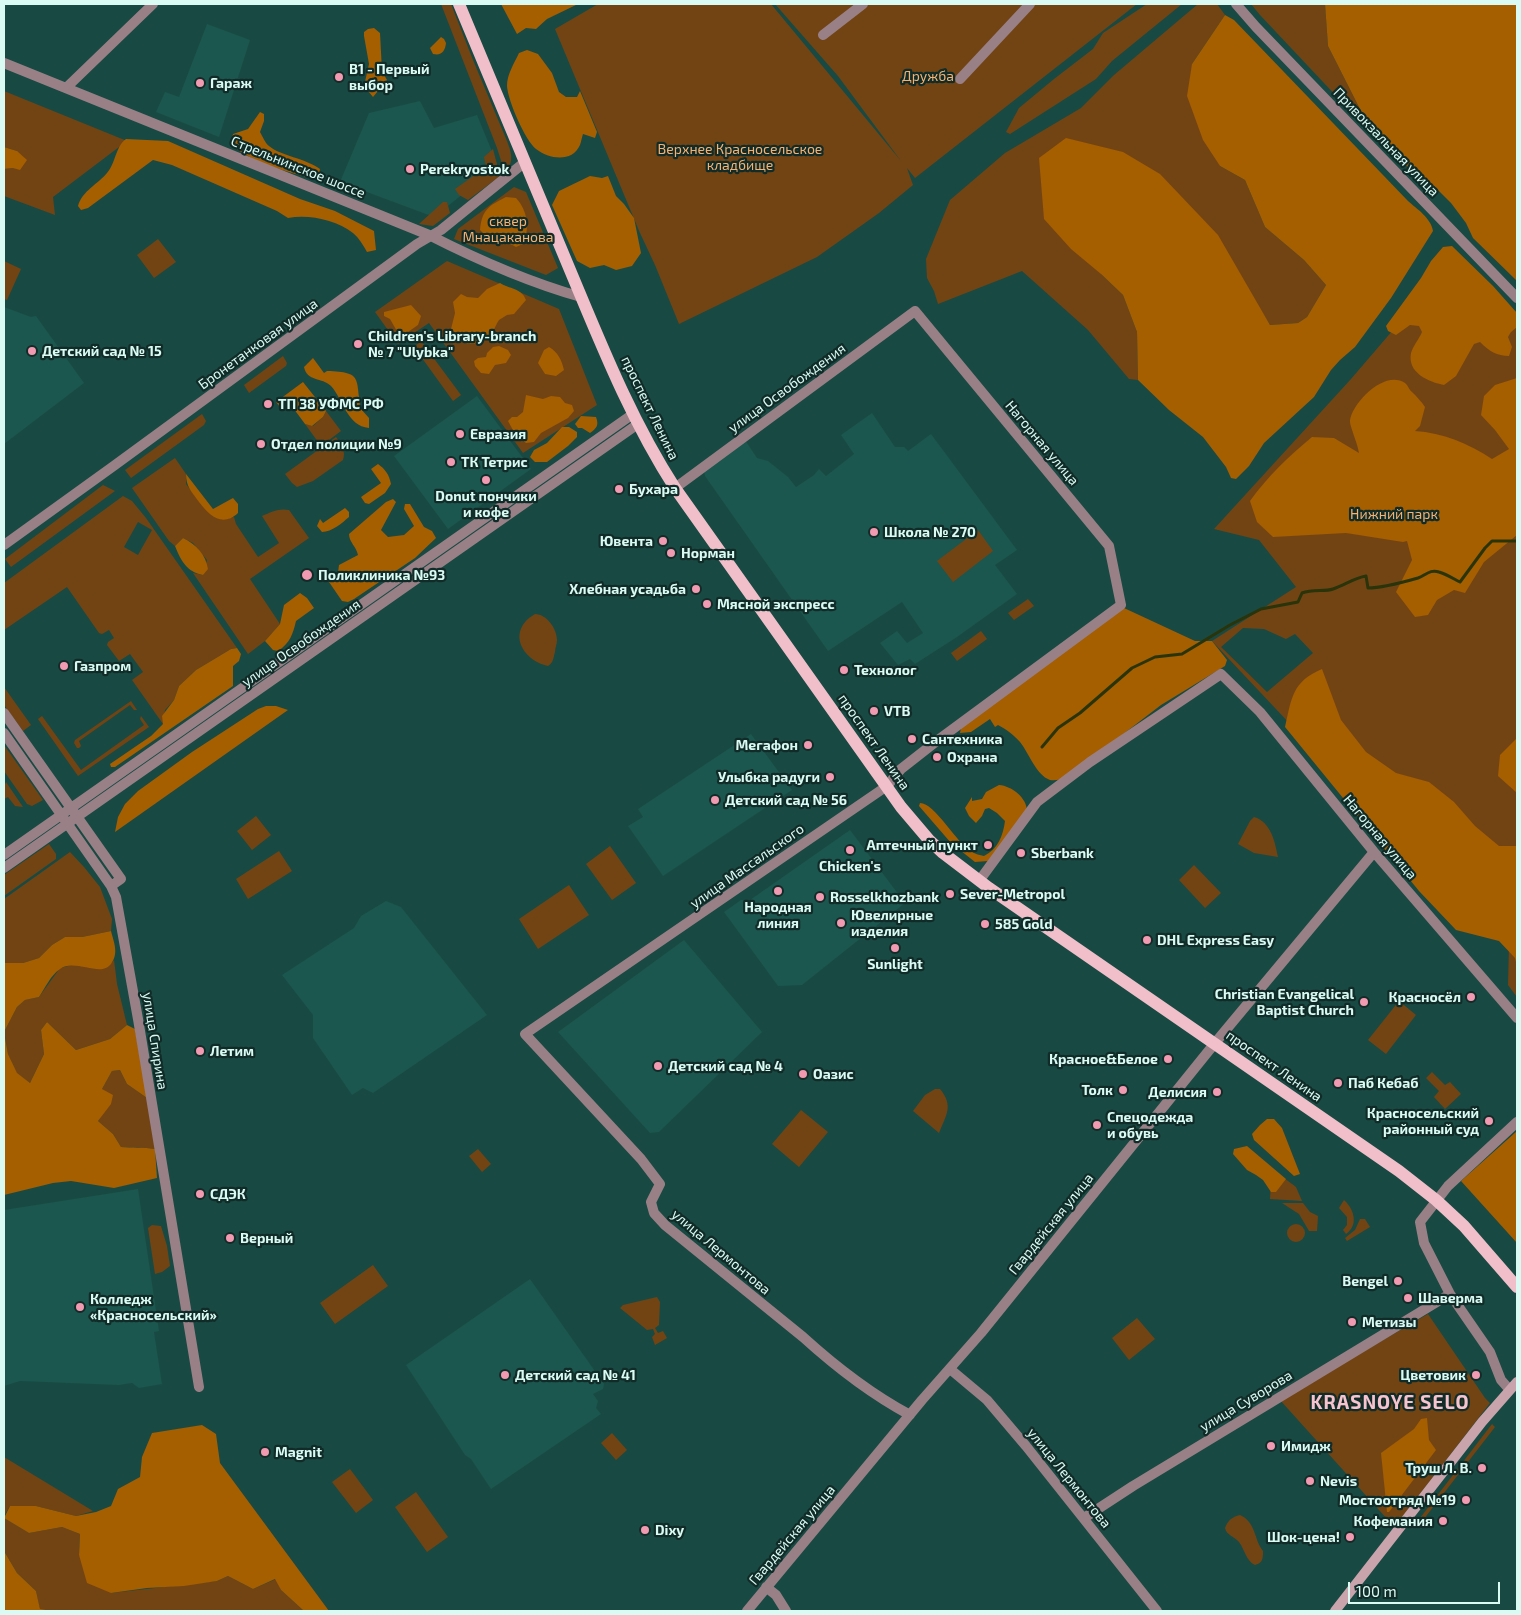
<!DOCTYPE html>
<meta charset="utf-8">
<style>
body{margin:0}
#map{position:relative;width:1521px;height:1615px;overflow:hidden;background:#184a43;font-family:"Exo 2",sans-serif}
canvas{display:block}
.frame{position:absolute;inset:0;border:5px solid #dafaf4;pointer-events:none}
.scale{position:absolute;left:1348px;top:1582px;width:152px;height:22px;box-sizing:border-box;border:2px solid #dafaf4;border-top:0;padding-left:6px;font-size:15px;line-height:18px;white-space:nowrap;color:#dafaf4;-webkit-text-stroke:4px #112c28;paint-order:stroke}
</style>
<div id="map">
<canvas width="1521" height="1615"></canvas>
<div class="frame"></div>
<div class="scale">100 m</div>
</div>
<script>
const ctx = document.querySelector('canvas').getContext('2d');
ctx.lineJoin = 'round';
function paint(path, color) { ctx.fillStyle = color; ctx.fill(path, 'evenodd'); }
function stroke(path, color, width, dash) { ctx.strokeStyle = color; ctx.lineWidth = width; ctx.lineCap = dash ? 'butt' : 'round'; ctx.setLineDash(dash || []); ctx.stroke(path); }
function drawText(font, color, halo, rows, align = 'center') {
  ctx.font = font + ' "Exo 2",sans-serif'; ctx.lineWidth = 4.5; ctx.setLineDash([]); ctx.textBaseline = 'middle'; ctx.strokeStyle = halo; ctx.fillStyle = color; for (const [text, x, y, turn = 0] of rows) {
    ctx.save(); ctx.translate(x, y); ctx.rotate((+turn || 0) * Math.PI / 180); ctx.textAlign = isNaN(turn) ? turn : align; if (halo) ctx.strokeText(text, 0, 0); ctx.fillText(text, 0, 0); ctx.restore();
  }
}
paint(new Path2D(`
 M207,24L250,40L219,137L156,112L165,92L179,97Z
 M420,101L434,128L477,115L498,166L434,217L340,182L369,113Z
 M4,307L31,317L36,316L84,383L4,444Z
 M477,396L531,469L448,529L394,456Z
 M872,413L895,447H904L908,451L931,434L1017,550L995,565L1017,594L957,637L915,664L910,659L898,665L880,643L897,631L907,643L923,633L902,602L828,651L705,476L704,470L745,440L757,458L768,461L788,477L796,487L814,475L819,469L826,476L854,454L841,435Z
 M751,734L792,790L663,876L628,826L643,817L638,809Z
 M850,830L905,903L802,985L778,986L724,912L741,900H750Z
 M386,901L401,907L487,1015L373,1093L363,1088L352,1095L313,1038V1015L282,975L354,928L361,916Z
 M684,940L762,1032L659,1132L650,1133L558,1032Z
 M138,1189L159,1331L154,1332L162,1384L139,1388L132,1383L119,1385L20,1381L4,1386V1210Z
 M530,1279L604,1384L603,1389L593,1394L598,1401L596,1408L601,1414L491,1489L471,1459L465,1455L406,1365Z`), '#1b574e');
paint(new Path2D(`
 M441,4H451L473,60L507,141C512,154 514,162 505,173L497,148Z
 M598,4H771L901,161L838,76L775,4H1137L915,178L907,168L913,185L879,213L817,257L679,324L655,265L640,233L555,29Z
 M1147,4H1182L1112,61L1096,79L1010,134L1006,132L1019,108L1054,79L1093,49L1103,33Z
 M1198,4H1217L1225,15L1192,64L1220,166L1245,180L1265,227L1304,260L1326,285L1307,317L1298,323L1270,325L1248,290L1101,274L1123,295L1137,332L1138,380L1129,379L1088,330L1022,271L938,304L934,291L927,278L926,259L950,200L1005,153L1081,108L1114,75Z
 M1251,4H1325L1328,46L1365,119L1355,116L1260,15Z
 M4,91L127,141L53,197L55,215L4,196V169L13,168L17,151L4,147Z
 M493,149L500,176L468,200L459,195L455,189L486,167L484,157Z
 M514,187L526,192L558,268L546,275L454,239L458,229Z
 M443,202H447L450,213L433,226L419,224Z
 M158,239L176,262L154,278L137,255Z
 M4,261L21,269L7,300L4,299Z
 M447,261L559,309L597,405L523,453L429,323L398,344L375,312Z
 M1399,323L1517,326V997L1508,985L1509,946L1291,725L1212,641L1296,587L1259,540L1214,529L1351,379ZM1243,628L1264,629L1286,639L1295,634L1313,653L1267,692L1221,647Z
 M421,341L461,395L453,401L414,347Z
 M283,356L287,363L286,366L249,393L244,385Z
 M326,411L341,431L321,446L305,424L313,426L323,417Z
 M202,414L206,421L204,425L131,478L125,470Z
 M336,437C342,445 346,451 343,460L313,481L297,487L292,483L285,474Z
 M175,458L186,474V484L200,502L224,519L234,517L236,524L258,557L279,543L262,516C271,512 279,508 289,510L309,538L250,579L280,624L265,641L248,654L193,573L203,575L207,560L193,543L183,538L175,546L169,541L132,488Z
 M103,485L115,491L11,567L5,559Z
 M123,496L132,501L146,518L237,648L231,649L196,670L179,686L174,700L165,710L163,724L132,680L143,672L130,654L119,661L107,645L108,642L114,638L109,630L102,634L99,633L67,587L4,630V583ZM138,522L152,530L138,555L124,547Z
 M978,530L993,551L953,582L937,561Z
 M1028,599L1034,606L1014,620L1008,613Z
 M535,614C546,614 557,628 557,640C557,644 555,648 555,652C553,658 554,662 548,666C522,660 506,631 535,614Z
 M981,631L987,639L957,661L951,653Z
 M4,687L31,725L23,731L4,705Z
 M131,701L137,710H134L130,705L79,741L81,746L79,748H77L74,743L75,740Z
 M42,716L81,770L144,725L140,719L141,716L149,727L78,776L38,719Z
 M4,745L43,800L32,806L27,804L4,771Z
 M6,782L23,807L15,806L8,797L4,799V787Z
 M256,816L271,835L252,850L237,831Z
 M1254,817C1271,822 1275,842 1278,857L1254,853L1238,844L1250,821Z
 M49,844L56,854V859L4,896V875Z
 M610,846L636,883L612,900L586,864Z
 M279,851L292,871L248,899L236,879Z
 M70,852L84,867L100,887L112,919L111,931L82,937H65L52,945L39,958L23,963H4V899Z
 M1194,865L1221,893L1205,908L1179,880Z
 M569,885L589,915L538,949L519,919Z
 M114,960L117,984L127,1025L110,1039L76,1050L47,1022L41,1030L44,1054L30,1083L17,1074L8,1054L4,1032L17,1007L25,1000L39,997L60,968L76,964L108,967Z
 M1399,1001L1416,1015L1386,1054L1368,1040Z
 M120,1070L127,1084L147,1098L155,1149C144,1147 132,1148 121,1147L113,1134L98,1121L103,1113L102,1089L112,1071Z
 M1432,1072L1445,1085L1450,1082L1461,1094L1445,1109L1434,1097L1439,1091L1426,1078Z
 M935,1089H940C954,1106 946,1115 939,1133L913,1111L925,1095Z
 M801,1110L828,1132L799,1167L772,1144Z
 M478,1149L491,1164L482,1172L469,1156Z
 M1276,1172L1296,1187L1302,1201L1270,1199L1271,1183Z
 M1344,1200C1354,1209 1359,1225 1346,1234L1343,1230L1347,1225V1217L1339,1208Z
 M1282,1203H1303L1310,1212L1318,1216L1317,1231H1309L1299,1214Z
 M1360,1219H1365L1370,1227L1347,1241L1345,1238L1355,1230Z
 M1287 1233a9 9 0 1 1 18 0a9 9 0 1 1-18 0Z
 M152,1225L161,1226L167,1246L170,1266L162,1272L155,1274L148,1228Z
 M373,1265L388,1286L335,1324L320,1303Z
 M657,1297L660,1302L659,1325L655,1328L658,1333L663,1331L667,1338L655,1345L652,1337L655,1334L653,1329L647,1330L620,1308L623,1305Z
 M1428,1314L1485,1398L1490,1403L1399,1521L1392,1526L1387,1523L1388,1520L1280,1400Z
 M1137,1318L1155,1339L1129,1360L1112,1338Z
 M1492,1424L1495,1427L1420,1524L1417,1522Z
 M612,1433L627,1450L616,1460L601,1443Z
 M4,1457L93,1511L76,1516L36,1506H10L4,1516Z
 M350,1469L373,1500L356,1513L332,1482Z
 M416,1492L448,1537L427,1552L395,1507Z
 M1240,1515C1256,1522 1254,1540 1263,1551C1263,1558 1263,1563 1255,1565C1246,1561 1245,1550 1239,1542C1234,1536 1227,1536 1225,1528C1228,1520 1232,1517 1240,1515Z
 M4,1518L29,1533L62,1527L80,1534L79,1555L111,1593L217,1581L228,1576L253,1589L276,1579L281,1590L304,1611H51L40,1610L36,1591L17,1573L4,1551Z`), '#724413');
paint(new Path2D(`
 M501,4H578L547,19L536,29L526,28L517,34Z
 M1325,4H1517V281L1473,238L1466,223L1451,203L1439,191L1421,180L1384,144L1365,119L1328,46Z
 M1225,15L1234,20L1408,201C1417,209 1431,218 1433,231L1391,298L1355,347L1340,360L1331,370L1314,397L1264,443L1249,466L1236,479L1231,478L1226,467L1203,437L1169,410L1138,380L1137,332L1123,295L1101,274L1071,249L1044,219L1039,158L1066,138L1123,152L1160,174L1218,235L1270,325L1298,323L1307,317L1326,285L1304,260L1265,227L1245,180L1220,166L1203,140L1187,96L1192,64Z
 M374,28L380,33L382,71L387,80L373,97L364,86L369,64L364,36V32L368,29Z
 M441,37L444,39L446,43C445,51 442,56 433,54L430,48Z
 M527,50L538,54L552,73L559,92L566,97H577L580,91L597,132L595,138L583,134C582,137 581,142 580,145C572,163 549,159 536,149C525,140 508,101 507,86C507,74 514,64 519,53Z
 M260,112L264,114V121L260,132C263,137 265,143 269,146C281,156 305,158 320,169L319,175L314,179C288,172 251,163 231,144L233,134L248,129Z
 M126,139L168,141L300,199L335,211L374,231L376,250L367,252C363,245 359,238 353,233C336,220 309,214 288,218L277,211L172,165L153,160L88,208L81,210L78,206C82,191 98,184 107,173C116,163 115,147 126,139Z
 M4,147L17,151L27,160L20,170L13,168L4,169Z
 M590,176L602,178L608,176L616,196L624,204L634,218L641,253L632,266L616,270L604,265L590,268L577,261L552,205L559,191Z
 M506,197L516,198C528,211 530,229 523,244L516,247L503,240L488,238L480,230C482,210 488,206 506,197Z
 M1452,246L1493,286L1517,313V327L1511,332L1508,337L1512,347L1509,356C1497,356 1489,351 1480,342L1474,344L1456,376L1444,385C1429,382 1407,373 1411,353C1413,346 1419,339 1422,332L1419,326L1410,325L1396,335L1388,331L1386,326L1421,278L1431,261L1443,247Z
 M500,283C509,289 522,288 526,300L514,314L507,315L499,320C493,329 494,337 480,337L478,343C464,346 459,340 451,329L455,313L453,302L461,294L467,297L478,298L487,289Z
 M411,305L421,316L418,325L405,334L398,333L390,319L384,316V312Z
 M499,346L508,350L511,355L506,363L495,365L489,374L481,373L475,366L474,361L478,358L486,357L487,353L493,347Z
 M549,347C558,352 562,361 564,370L556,376L545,374L538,363L544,350Z
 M313,358L324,373L327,371C364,372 355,379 361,409L369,418V428C347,426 343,399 331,386C322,377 307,382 304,367Z
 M1517,378V535L1484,562L1465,593L1454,590L1437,600L1428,615L1415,617L1396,592L1412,560L1407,541L1403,542L1346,533L1273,537L1257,522L1250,501C1268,476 1289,456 1312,437L1334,438L1359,453C1358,444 1349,425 1350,420C1353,402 1385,369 1405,383C1408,385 1409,390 1412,392C1417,397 1421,401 1425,407L1420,426L1415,431C1443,433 1468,443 1492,459L1509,449L1495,430L1481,415L1484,396L1495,385Z
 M303,382L326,411L323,417L312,426L305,424L288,401L280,407L276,402Z
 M526,395L543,399L551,396L560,397L565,403L572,405L574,411L568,418L541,433L534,442L526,443L515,434L508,421L512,417H517L523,412Z
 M581,416L596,417C599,425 597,428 590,433L582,428H578L575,424Z
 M562,427H569L577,432V437L568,446L547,462H535L530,457L534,450L547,443Z
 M378,464C385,469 389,474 391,484L385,493L369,504L365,503L361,497L381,483L371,469Z
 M186,474L213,509L233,498L238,504V513C222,528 209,515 199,502C192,492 186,487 186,474Z
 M393,499L396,502L381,530L388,537L404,535L414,526L404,509L405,504H410L424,527L432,531L436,538L415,558L354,599L348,602L342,601L329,582L338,573L339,565L358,555C356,546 349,542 349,534L386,502Z
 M345,508L349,512V517C342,523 332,532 322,532L317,526L320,519L323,523Z
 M183,538C196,544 206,555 208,569L203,575C187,572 181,561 175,546Z
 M300,593L307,598L314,608L296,621C293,634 290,643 278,651L273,650L265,641L280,624L284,605Z
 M1124,608L1195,641H1212L1227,660L1225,666L1161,705L1066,778C1061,779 1056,781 1050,780C1036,775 1029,753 1020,742C1015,736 1006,729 998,725L995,727L990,719L971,732L960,733L961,728Z
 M237,648L241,654L239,661L233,666V686L115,767H111L110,764L151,736L163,724L162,716L174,700L179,686L196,670L231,649Z
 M1322,669L1341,720L1366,752L1396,773L1429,782L1454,802L1475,826L1499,846H1517V966L1515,958L1499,941L1456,930L1419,891L1285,727C1292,697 1292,682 1322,669Z
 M266,706H276L288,710L115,832L118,817L125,804L138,791L192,752L258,709Z
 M1517,738V793L1498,776L1500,755Z
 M999,785C1012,786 1027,798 1027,811L988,861L975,862L951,843L919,806L920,803C935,803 957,844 972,852C975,854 980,855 984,856C998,849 1003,836 1005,821L997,813L989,808L985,809L982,816L976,823L969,816L965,808L972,797V801L982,799L986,792Z
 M111,931C114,943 119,953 111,964C101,978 75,958 60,969C51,975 45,988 39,997L25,1000L17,1007L4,1032L8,1054L17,1073L30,1083L44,1054L41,1030L47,1022L76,1050L110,1039L127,1025L135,1029L147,1098L127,1084L120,1070L112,1071L102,1089L113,1095L111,1104L98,1121L113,1134L121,1147C132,1148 144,1147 155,1149L157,1178L114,1188L71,1181L53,1183L4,1195V963H23L39,958L52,945L65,937H82Z
 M1267,1119H1274L1282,1128L1300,1174L1294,1176L1254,1140L1252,1134L1260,1125Z
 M1517,1131V1243L1461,1181Z
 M1247,1146L1286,1179L1276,1192H1271L1263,1180L1256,1175L1247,1170L1233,1154L1234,1149Z
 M1427,1418L1429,1440L1436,1450L1389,1512H1387L1381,1453L1414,1429L1421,1419Z
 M202,1425L216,1434L220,1463L329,1611H304L281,1590L275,1579L253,1589L228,1576L217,1581L184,1586L147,1588L111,1593L87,1583L79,1555L80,1534L62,1527L29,1533L4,1518L10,1506H36L76,1516L96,1512L111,1506L118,1489L140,1477L142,1457L152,1433Z
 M4,1551L17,1573L36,1591L40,1609L51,1611H4Z`), '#a55e00');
stroke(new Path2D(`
 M1042,747L1058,728L1080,713L1132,668L1155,657L1182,654L1230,625L1261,609L1298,602L1302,593C1313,589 1325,592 1333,589C1345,585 1354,578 1366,576L1368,588C1382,588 1404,582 1418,578C1426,575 1430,569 1439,572C1446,574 1454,579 1460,582L1485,548L1492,541H1517`), '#29340a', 3);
stroke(new Path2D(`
 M1236,4L1256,27L1517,298
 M823,35L863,4
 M4,63L429,235C478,260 528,282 581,297
 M960,79L1030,4
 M66,88L153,4
 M675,488L915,311L1109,546L1121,605L938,740L901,769L887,786L525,1034L641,1159L660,1184L651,1202L654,1213L665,1225L803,1337C836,1367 871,1394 910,1415
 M4,545L115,465L417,244L441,230L525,162
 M4,713L121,879L111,886
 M4,733L111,886L116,897L138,1019L199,1387
 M4,855L633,414
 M4,868L638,424
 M979,881L1037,802L1090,762L1221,674L1260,712L1374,852L1517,1018
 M1450,1294L1490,1352L1501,1380L1509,1389
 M950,1369L987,1400L1026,1446L1157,1611
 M1084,1518L1133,1486L1450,1294L1424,1243L1420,1222L1448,1186L1517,1122
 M766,1587L776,1595L786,1611
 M747,1611L922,1400L981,1333L1215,1043L1374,852`), '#998086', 10);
stroke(new Path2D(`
 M1335,1611L1482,1422L1517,1382`), '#caa4ad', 10);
stroke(new Path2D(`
 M459,4C496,92 533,181 570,270C601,344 631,420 675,488L901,807L929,840L943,853L989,888L1399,1171L1436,1200L1464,1226L1517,1287`), '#f0bfca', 12);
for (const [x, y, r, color] of [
 [339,77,5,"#f19ab1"],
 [200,83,5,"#f19ab1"],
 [410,169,5,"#f19ab1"],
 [358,344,5,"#f19ab1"],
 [32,351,5,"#f19ab1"],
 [268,404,5,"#f19ab1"],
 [460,434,5,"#f19ab1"],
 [261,444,5,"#f19ab1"],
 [451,462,5,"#f19ab1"],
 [486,480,5,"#f19ab1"],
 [619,489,5,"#f19ab1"],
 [874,532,5,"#f19ab1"],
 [663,541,5,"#f19ab1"],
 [671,553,5,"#f19ab1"],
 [307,575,6,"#f19ab1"],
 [696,589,5,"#f19ab1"],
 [707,604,5,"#f19ab1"],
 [64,666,5,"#f19ab1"],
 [844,670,5,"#f19ab1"],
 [874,711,5,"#f19ab1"],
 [912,739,5,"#f19ab1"],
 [808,745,5,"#f19ab1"],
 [937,757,5,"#f19ab1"],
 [830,777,5,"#f19ab1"],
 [715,800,5,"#f19ab1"],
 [988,845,5,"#f19ab1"],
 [850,850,5,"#f19ab1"],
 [1021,853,5,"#f19ab1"],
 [778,891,5,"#f19ab1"],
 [950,894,5,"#f19ab1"],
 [820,897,5,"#f19ab1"],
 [841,923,5,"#f19ab1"],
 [985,924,5,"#f19ab1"],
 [1147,940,5,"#f19ab1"],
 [895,948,5,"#f19ab1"],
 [1471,997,5,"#f19ab1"],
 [1364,1002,5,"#f19ab1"],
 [200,1051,5,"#f19ab1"],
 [1168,1059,5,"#f19ab1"],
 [658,1066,5,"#f19ab1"],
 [803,1074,5,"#f19ab1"],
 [1338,1083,5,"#f19ab1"],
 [1123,1090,5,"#f19ab1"],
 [1217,1092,5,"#f19ab1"],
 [1489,1121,5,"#f19ab1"],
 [1097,1125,5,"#f19ab1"],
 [200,1194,5,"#f19ab1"],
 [230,1238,5,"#f19ab1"],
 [1398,1281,5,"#f19ab1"],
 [1408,1298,5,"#f19ab1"],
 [80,1307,5,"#f19ab1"],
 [1352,1322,5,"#f19ab1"],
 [505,1375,5,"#f19ab1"],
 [1476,1375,5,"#f19ab1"],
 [1271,1446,5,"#f19ab1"],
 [265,1452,5,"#f19ab1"],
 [1482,1468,5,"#f19ab1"],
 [1310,1481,5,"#f19ab1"],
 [1466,1500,5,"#f19ab1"],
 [1443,1521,5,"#f19ab1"],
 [645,1530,5,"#f19ab1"],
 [1350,1537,5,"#f19ab1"]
]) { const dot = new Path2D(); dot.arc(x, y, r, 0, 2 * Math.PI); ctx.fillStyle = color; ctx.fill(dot); stroke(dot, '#112c28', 2); }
drawText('bold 14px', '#dafaf4', '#112c28', [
 ["В1 - Первый",349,69],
 ["выбор",349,85],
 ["Гараж",210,83],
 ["Perekryostok",420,169],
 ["Children's Library-branch",368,336],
 ["№ 7 \"Ulybka\"",368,352],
 ["Детский сад № 15",42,351],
 ["ТП 38 УФМС РФ",278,404],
 ["Евразия",470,434],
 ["Отдел полиции №9",271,444],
 ["ТК Тетрис",461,462],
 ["Бухара",629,489],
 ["Donut пончики",486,496,"center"],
 ["и кофе",486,512,"center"],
 ["Школа № 270",884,532],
 ["Ювента",653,541,"right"],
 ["Норман",681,553],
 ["Поликлиника №93",318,575],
 ["Хлебная усадьба",686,589,"right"],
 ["Мясной экспресс",717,604],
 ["Газпром",74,666],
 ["Технолог",854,670],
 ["VTB",884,711],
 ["Сантехника",922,739],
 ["Мегафон",798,745,"right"],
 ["Охрана",947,757],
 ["Улыбка радуги",820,777,"right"],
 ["Детский сад № 56",725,800],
 ["Аптечный пункт",978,845,"right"],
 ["Sberbank",1031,853],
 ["Chicken's",850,866,"center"],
 ["Sever-Metropol",960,894],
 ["Rosselkhozbank",830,897],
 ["Народная",778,907,"center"],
 ["линия",778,923,"center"],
 ["Ювелирные",851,915],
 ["изделия",851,931],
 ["585 Gold",995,924],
 ["DHL Express Easy",1157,940],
 ["Sunlight",895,964,"center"],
 ["Christian Evangelical",1354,994,"right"],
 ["Baptist Church",1354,1010,"right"],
 ["Красносёл",1461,997,"right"],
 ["Летим",210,1051],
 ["Красное&Белое",1158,1059,"right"],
 ["Детский сад № 4",668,1066],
 ["Оазис",813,1074],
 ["Паб Кебаб",1348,1083],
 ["Толк",1113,1090,"right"],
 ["Делисия",1207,1092,"right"],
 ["Красносельский",1479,1113,"right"],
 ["районный суд",1479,1129,"right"],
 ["Спецодежда",1107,1117],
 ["и обувь",1107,1133],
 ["СДЭК",210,1194],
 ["Верный",240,1238],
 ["Bengel",1388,1281,"right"],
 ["Шаверма",1418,1298],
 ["Колледж",90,1299],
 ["«Красносельский»",90,1315],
 ["Метизы",1362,1322],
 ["Детский сад № 41",515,1375],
 ["Цветовик",1466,1375,"right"],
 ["Имидж",1281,1446],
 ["Magnit",275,1452],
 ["Труш Л. В.",1472,1468,"right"],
 ["Nevis",1320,1481],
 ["Мостоотряд №19",1456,1500,"right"],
 ["Кофемания",1433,1521,"right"],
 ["Dixy",655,1530],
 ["Шок-цена!",1340,1537,"right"]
], 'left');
drawText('14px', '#f7b273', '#112c28', [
 ["Дружба",928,76],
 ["Верхнее Красносельское",740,149],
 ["кладбище",740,165],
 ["сквер",508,221],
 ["Мнацаканова",508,237],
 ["Нижний парк",1394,514]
]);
drawText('14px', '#dafaf4', '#112c28', [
 ["Привокзальная улица",1386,142,46],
 ["Стрельнинское шоссе",298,167,22],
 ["Бронетанковая улица",258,344,-36],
 ["улица Освобождения",787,388,-36],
 ["проспект Ленина",650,408,64],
 ["Нагорная улица",1042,443,50],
 ["улица Освобождения",301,643,-35],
 ["проспект Ленина",874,742,55],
 ["Нагорная улица",1380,837,50],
 ["улица Массальского",747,866,-35],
 ["улица Спирина",155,1041,81],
 ["проспект Ленина",1274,1066,35],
 ["Гвардейская улица",1051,1224,-51],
 ["улица Лермонтова",721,1252,40],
 ["улица Суворова",1246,1401,-31],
 ["улица Лермонтова",1069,1478,51],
 ["Гвардейская улица",792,1535,-50]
]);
ctx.letterSpacing = '1px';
drawText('bold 19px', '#f6c3cf', '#112c28', [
 ["KRASNOYE SELO",1390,1403]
]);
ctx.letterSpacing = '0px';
</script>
